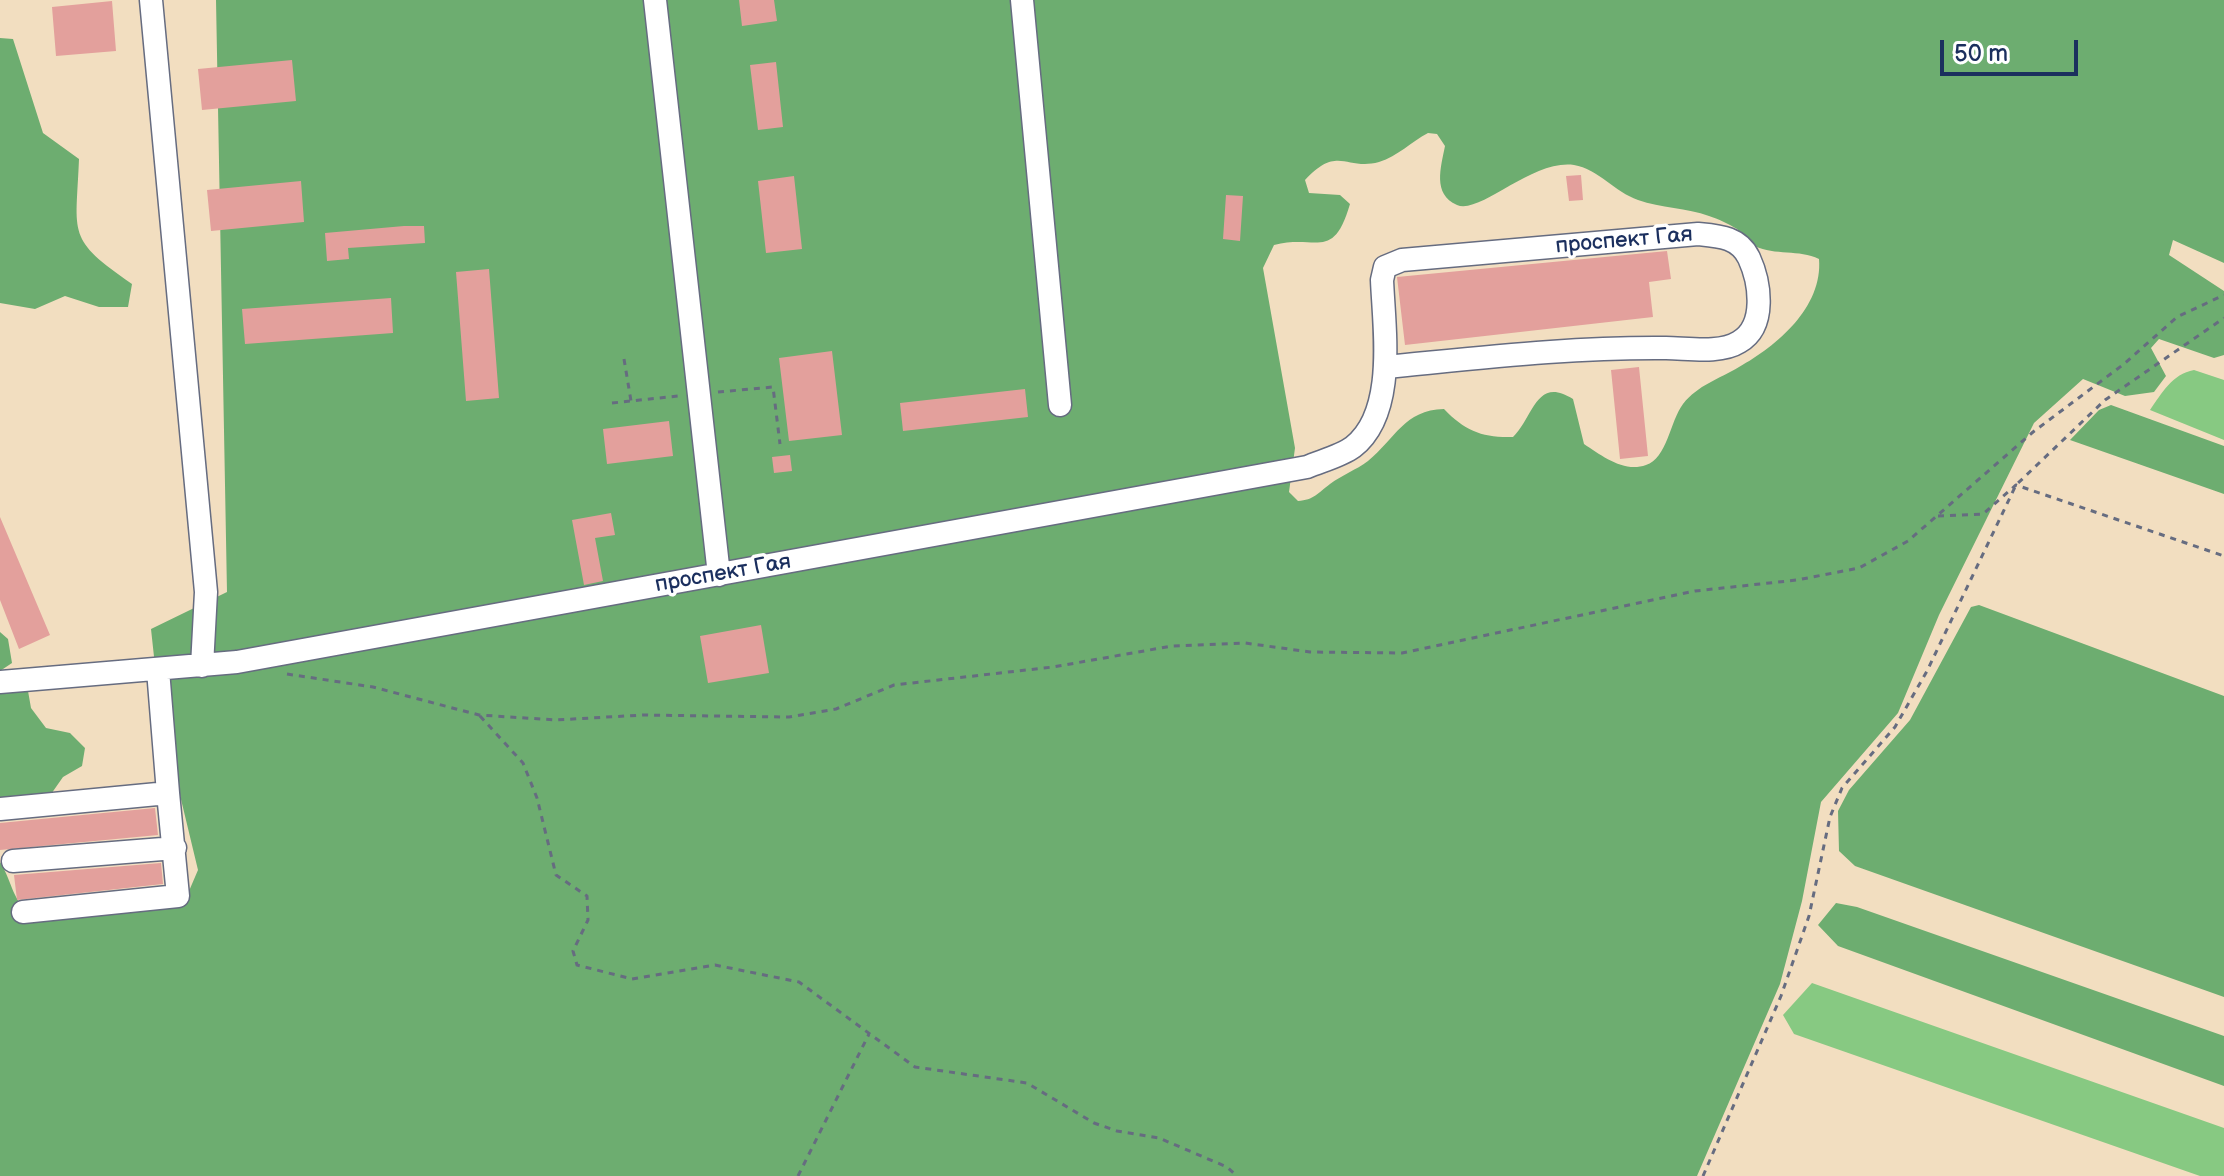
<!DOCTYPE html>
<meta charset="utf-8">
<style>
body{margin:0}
#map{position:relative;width:2224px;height:1176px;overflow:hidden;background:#f2dec0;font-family:"Balsamiq Sans",sans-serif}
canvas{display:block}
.scale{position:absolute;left:1940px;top:40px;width:138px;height:36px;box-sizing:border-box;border:4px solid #1b2f5e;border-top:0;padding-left:10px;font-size:24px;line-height:28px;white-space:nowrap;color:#1b2f5e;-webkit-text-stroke:6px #fff;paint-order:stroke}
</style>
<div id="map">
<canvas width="2224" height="1176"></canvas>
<div class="scale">50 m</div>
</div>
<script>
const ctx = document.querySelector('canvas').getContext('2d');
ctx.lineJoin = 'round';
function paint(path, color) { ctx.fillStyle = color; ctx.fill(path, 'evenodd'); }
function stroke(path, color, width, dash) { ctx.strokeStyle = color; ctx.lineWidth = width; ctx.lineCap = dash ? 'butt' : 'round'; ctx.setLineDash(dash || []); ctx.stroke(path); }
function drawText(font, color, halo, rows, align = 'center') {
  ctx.font = font + ' "Balsamiq Sans",sans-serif'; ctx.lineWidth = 7; ctx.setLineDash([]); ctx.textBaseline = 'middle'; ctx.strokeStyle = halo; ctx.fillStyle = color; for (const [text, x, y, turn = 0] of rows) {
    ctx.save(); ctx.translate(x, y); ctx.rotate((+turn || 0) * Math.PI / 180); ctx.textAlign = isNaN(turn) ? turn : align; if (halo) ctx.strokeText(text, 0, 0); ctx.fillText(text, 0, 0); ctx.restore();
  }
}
paint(new Path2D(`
 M2194,370L2224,380V440L2150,410C2162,393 2172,374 2194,370Z
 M1812,983L2224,1128V1176H2200L1794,1034L1783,1015Z`), '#87c982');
paint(new Path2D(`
 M216,0H2224V263L2173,240L2169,255L2224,291V355L2214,358L2159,339L2151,348L2166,376L2154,392L2125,396L2083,379L2034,423L1939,615L1898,713L1821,802L1802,901L1780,984L1697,1176H0V862C11,879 12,898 27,911L186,898L198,870L160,712L151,629L227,592ZM1428,133L1437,134L1445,146C1441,167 1432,194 1457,205C1480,215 1532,159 1574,165C1598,169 1615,192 1638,200C1661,208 1687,208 1709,216C1718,219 1729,224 1737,229C1743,234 1748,242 1755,246C1775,256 1799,249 1819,259C1823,307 1777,346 1739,367C1719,379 1698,385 1683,404C1670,421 1667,459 1646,465C1624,473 1602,456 1584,444L1573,399C1536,375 1533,418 1513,437C1483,438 1465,431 1444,409C1404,410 1395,439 1368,461C1356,470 1342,475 1330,484C1318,493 1314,500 1298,501L1289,492L1295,448L1263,268L1274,245C1317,234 1333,262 1350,204L1340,195L1309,193L1305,180C1338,144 1346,171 1379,162C1398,156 1411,142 1428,133Z
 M0,38L13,39L43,133L79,159C76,236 66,238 132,284L128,307H99L65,296L35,309L0,303Z
 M2111,405L2224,446V494L2070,440L2099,410Z
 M1979,605L2224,696V997L1855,866L1839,851L1838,811L1849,790L1910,720L1971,607Z
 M0,632L8,639L12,663L0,671Z
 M9,687L28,691L31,708L46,728L70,733L85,748L82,766L63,777L49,797L0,798V688Z
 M1836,903L1857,907L2224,1036V1086L1838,946L1818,925Z`), '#6dad70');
paint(new Path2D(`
 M739,0H774L777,21L742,26Z
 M112,1L116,51L56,56L52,7Z
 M292,60L296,101L202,110L198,69Z
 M776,62L783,127L758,130L750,65Z
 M1581,175L1583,200L1569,201L1566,176Z
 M794,176L802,249L766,253L758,181Z
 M301,181L304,222L211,231L207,190Z
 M1226,195L1243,196L1240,241L1223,239Z
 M404,226H424L425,243L348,248L349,259L327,261L325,233Z
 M1667,251L1671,279L1649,282L1653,317L1405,345L1397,277Z
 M489,269L499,398L466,401L456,272Z
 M391,298L393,333L245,344L242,309Z
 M832,351L842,435L789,441L779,358Z
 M1639,367L1648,456L1620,459L1611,370Z
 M1025,389L1028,417L903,431L900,403Z
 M669,421L673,456L607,464L603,429Z
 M790,455L792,471L774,473L772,457Z
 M611,513L615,535L595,538L603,581L584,585L572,520Z
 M0,517L50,635L19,649L0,600Z
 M761,625L769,673L708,683L700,636Z
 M155,808L158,835L0,850V823Z
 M161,863L163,884L17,900L14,875Z`), '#e3a09c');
const minor = new Path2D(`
 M151,0L206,592L202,666
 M655,0L719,575
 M1022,0L1060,405
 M0,682L237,662L1307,467C1321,461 1341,456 1353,447C1397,413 1384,329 1382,280L1385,267L1402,260L1698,234C1719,236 1739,237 1749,258C1760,282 1767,326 1739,342C1720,354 1687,348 1666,348C1572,347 1480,358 1386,367
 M0,809L168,793L158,670
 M13,861L175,848
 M23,912L178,896L168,793`);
stroke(minor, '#666c80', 25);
stroke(new Path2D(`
 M624,359L631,401
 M718,392L773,387L780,444
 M612,403L678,396
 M1938,516L1983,514L2016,485L2224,556
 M287,674L373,687L479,715L556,720L643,715L789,717L836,709L894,685L1053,667L1172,646L1245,643L1310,652L1402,653L1695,591L1797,580L1859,568L1908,541L2033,432L2124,364L2177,317L2224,295
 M480,716L523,763L537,798L556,875L587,896L588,920L573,951L577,965L632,979L715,965L799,982L915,1067L1027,1083L1094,1123L1117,1131L1159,1138L1227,1167L1237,1176
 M798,1176L869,1034
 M1703,1176L1781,996L1809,916L1830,817L1842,788L1895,727L1927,671L2016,485L2105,400L2224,318`), '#666c80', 3, [6, 6]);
stroke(minor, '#fff', 22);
drawText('22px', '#1b2f5e', '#fff', [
 ["проспект Гая",1624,241,-5],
 ["проспект Гая",723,574,-10]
]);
</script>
